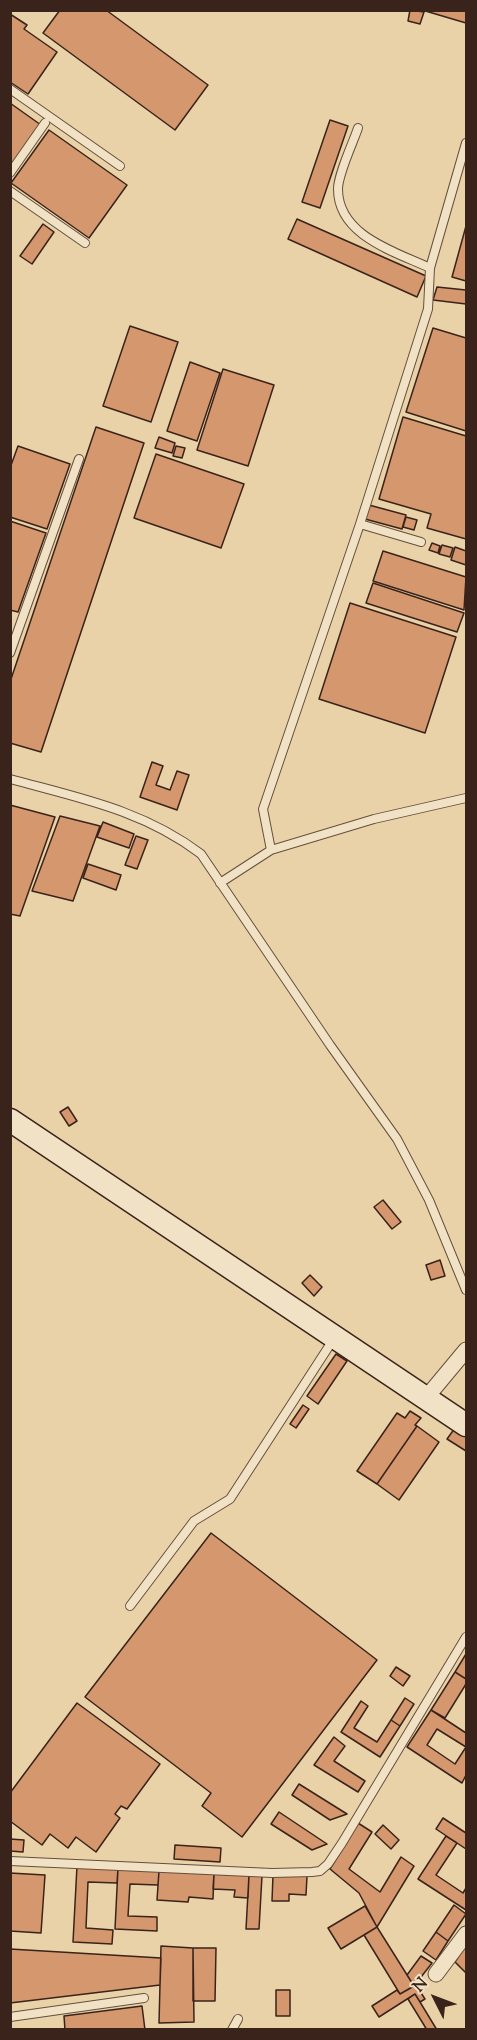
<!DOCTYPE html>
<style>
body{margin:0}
#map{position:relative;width:477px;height:2040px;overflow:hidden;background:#e9d2a7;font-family:"Sorts Mill Goudy",serif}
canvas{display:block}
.frame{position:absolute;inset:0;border:12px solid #39231a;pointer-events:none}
.north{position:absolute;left:405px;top:1968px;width:60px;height:60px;-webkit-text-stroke:4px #f1e2c6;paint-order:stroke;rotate:312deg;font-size:16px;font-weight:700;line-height:24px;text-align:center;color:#39231a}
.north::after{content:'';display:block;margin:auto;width:21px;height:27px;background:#39231a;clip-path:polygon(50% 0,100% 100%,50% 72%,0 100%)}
</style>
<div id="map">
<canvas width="477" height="2040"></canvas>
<div class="frame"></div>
<div class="north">N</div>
</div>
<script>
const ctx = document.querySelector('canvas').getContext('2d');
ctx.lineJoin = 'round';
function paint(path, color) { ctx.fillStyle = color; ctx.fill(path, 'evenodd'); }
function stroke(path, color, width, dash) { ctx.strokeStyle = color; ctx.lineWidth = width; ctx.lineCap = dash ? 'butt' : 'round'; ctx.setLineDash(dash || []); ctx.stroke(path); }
const building = new Path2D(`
 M60,10H106L208,85L175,130L43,33Z
 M410,10L424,12L420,24L408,21Z
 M422,10H466V23Z
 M10,14L27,25L24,29L57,52L28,94L10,82Z
 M10,103L41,125L10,167Z
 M330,120L348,126L320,208L302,202Z
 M49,130L127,185L89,238L11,183Z
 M297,219L426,276L417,297L288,239Z
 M43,224L54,232L32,264L20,256Z
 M466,226V281L452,277Z
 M437,287L466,290V304L433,300Z
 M130,326L178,342L151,422L103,406Z
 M433,328L466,338V431L406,412Z
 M190,362L220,373L197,441L167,431Z
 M223,369L274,385L248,466L197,450Z
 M403,417L466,436V539L427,528L431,514L379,499Z
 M96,427L144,443L41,752L10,743V682Z
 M159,437L175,443L172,453L155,448Z
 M18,446L70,464L47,529L10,517V468Z
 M176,446L185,448L182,458L173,456Z
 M156,454L244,484L221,548L134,518Z
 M369,505L406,515L402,529L365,519Z
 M406,517L417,520L414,530L403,527Z
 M10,521L46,533L18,612L10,610Z
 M432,543L440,546L438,553L429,550Z
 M442,545L453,548L450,557L439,554Z
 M455,547L466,551V565L451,560Z
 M383,551L466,577L464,610L373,581Z
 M373,583L464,613L457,632L366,603Z
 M350,603L456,637L425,733L319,699Z
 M152,762L163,766L156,785L170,790L177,771L189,775L177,810L140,797Z
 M10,805L55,817L20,916L10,914Z
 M60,816L100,826L73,901L32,891Z
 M103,822L134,834L129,848L97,837Z
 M136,836L148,840L137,869L125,865Z
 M88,864L121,875L116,890L83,878Z
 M68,1107L77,1121L69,1126L60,1112Z
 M383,1200L401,1222L392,1229L374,1207Z
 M440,1260L445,1276L431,1280L426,1265Z
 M310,1275L322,1287L314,1296L302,1283Z
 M336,1354L347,1361L318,1404L307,1396Z
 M303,1405L309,1409L296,1428L290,1424Z
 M410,1411L421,1418L415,1425L417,1426L377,1484L357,1471L397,1413L405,1418Z
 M417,1426L439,1442L399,1500L377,1484Z
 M455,1428L466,1436V1451L447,1439Z
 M211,1533L377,1660L242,1837L202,1806L211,1793L85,1697Z
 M466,1654V1679L455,1672Z
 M396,1667L410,1676L403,1686L390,1676Z
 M455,1672L466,1679V1684L445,1718L431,1710Z
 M405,1698L414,1704L400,1726L391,1720Z
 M361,1701L368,1706L354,1728L377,1742L391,1720L400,1726L380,1757L341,1732Z
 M77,1703L160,1764L127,1809L121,1806L115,1814L120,1818L96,1852L76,1837L68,1848L50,1834L42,1845L10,1821V1793Z
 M431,1710L466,1733V1775L462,1783L407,1747ZM437,1729L466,1747L455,1764L427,1745Z
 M334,1737L345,1746L334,1761L365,1781L358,1792L314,1765Z
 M299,1784L347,1814L330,1820L292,1795Z
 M279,1812L327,1844L312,1850L271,1824Z
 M443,1818L466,1833V1849L436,1829Z
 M358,1823L372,1832L349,1869L380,1892L401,1857L414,1866L377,1927L359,1893L330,1869Z
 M383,1825L399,1840L391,1849L375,1834Z
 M446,1836L457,1843L436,1875L463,1893L466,1888V1910L418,1879Z
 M10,1839L24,1840L23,1852L10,1851Z
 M175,1845L221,1848L220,1862L174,1859Z
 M77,1866L118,1868L117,1883L88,1882L86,1928L113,1930L112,1944L73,1942Z
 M118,1868L159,1871L158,1885L130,1884L128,1916L157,1917V1931L115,1929Z
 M159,1871L214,1874L213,1899L189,1897L188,1902L157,1900Z
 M10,1873L45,1875L41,1933L10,1931Z
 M214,1874L249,1875L248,1898L234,1897L235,1890L213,1889Z
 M249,1875L262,1876L259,1929H246Z
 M273,1875L307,1876L306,1895L289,1894V1901H272Z
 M454,1905L466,1914L448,1941L436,1932Z
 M365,1906L377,1927L341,1949L328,1928Z
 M377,1927L414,1986L400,1994L364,1935Z
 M436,1932L448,1941L436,1960L423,1951Z
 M466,1944V1973L455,1962Z
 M161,1946L193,1948L194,2022L159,2023Z
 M193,1948H216L215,2001H193Z
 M10,1949L161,1958L160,1985L10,2003Z
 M421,1956L432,1963L414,1986L407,1975Z
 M416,1985L425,1999L420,2002L415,1994L379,2017L372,2006L397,1990L400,1994Z
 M276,1990H290V2016H276Z
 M415,1994L420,2002L437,2030H427L408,1999Z
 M142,2006L145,2030H65L64,2016Z`);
paint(building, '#d4976e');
stroke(building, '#39231a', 1.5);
const lane = new Path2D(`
 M10,89L120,166
 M10,173L45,123
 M10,191L85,243
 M430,268L466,143
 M360,524L421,542
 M10,653L79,459
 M10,779C79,798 143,810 201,854L330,1045L397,1139L429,1200L466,1290
 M271,850L374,819L466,798
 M220,883L271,850L263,809L360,524L428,309L430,268C396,252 338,236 338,189C338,174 353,143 358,128
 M130,1606L194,1521L230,1499L333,1340
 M10,1861L272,1873L312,1872L320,1871L328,1864L342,1843L466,1637
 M10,2017L144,1998
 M232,2030L238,2019`);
const street = new Path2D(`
 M426,1398L466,1350
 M436,1974L466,1934`);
const secondary = new Path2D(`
 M10,1120L466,1425`);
stroke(lane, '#654f3d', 10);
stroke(street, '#654f3d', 17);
stroke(secondary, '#39231a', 25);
stroke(lane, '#f1e2c6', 8);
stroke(street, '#f1e2c6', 15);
stroke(secondary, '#f1e2c6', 22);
</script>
